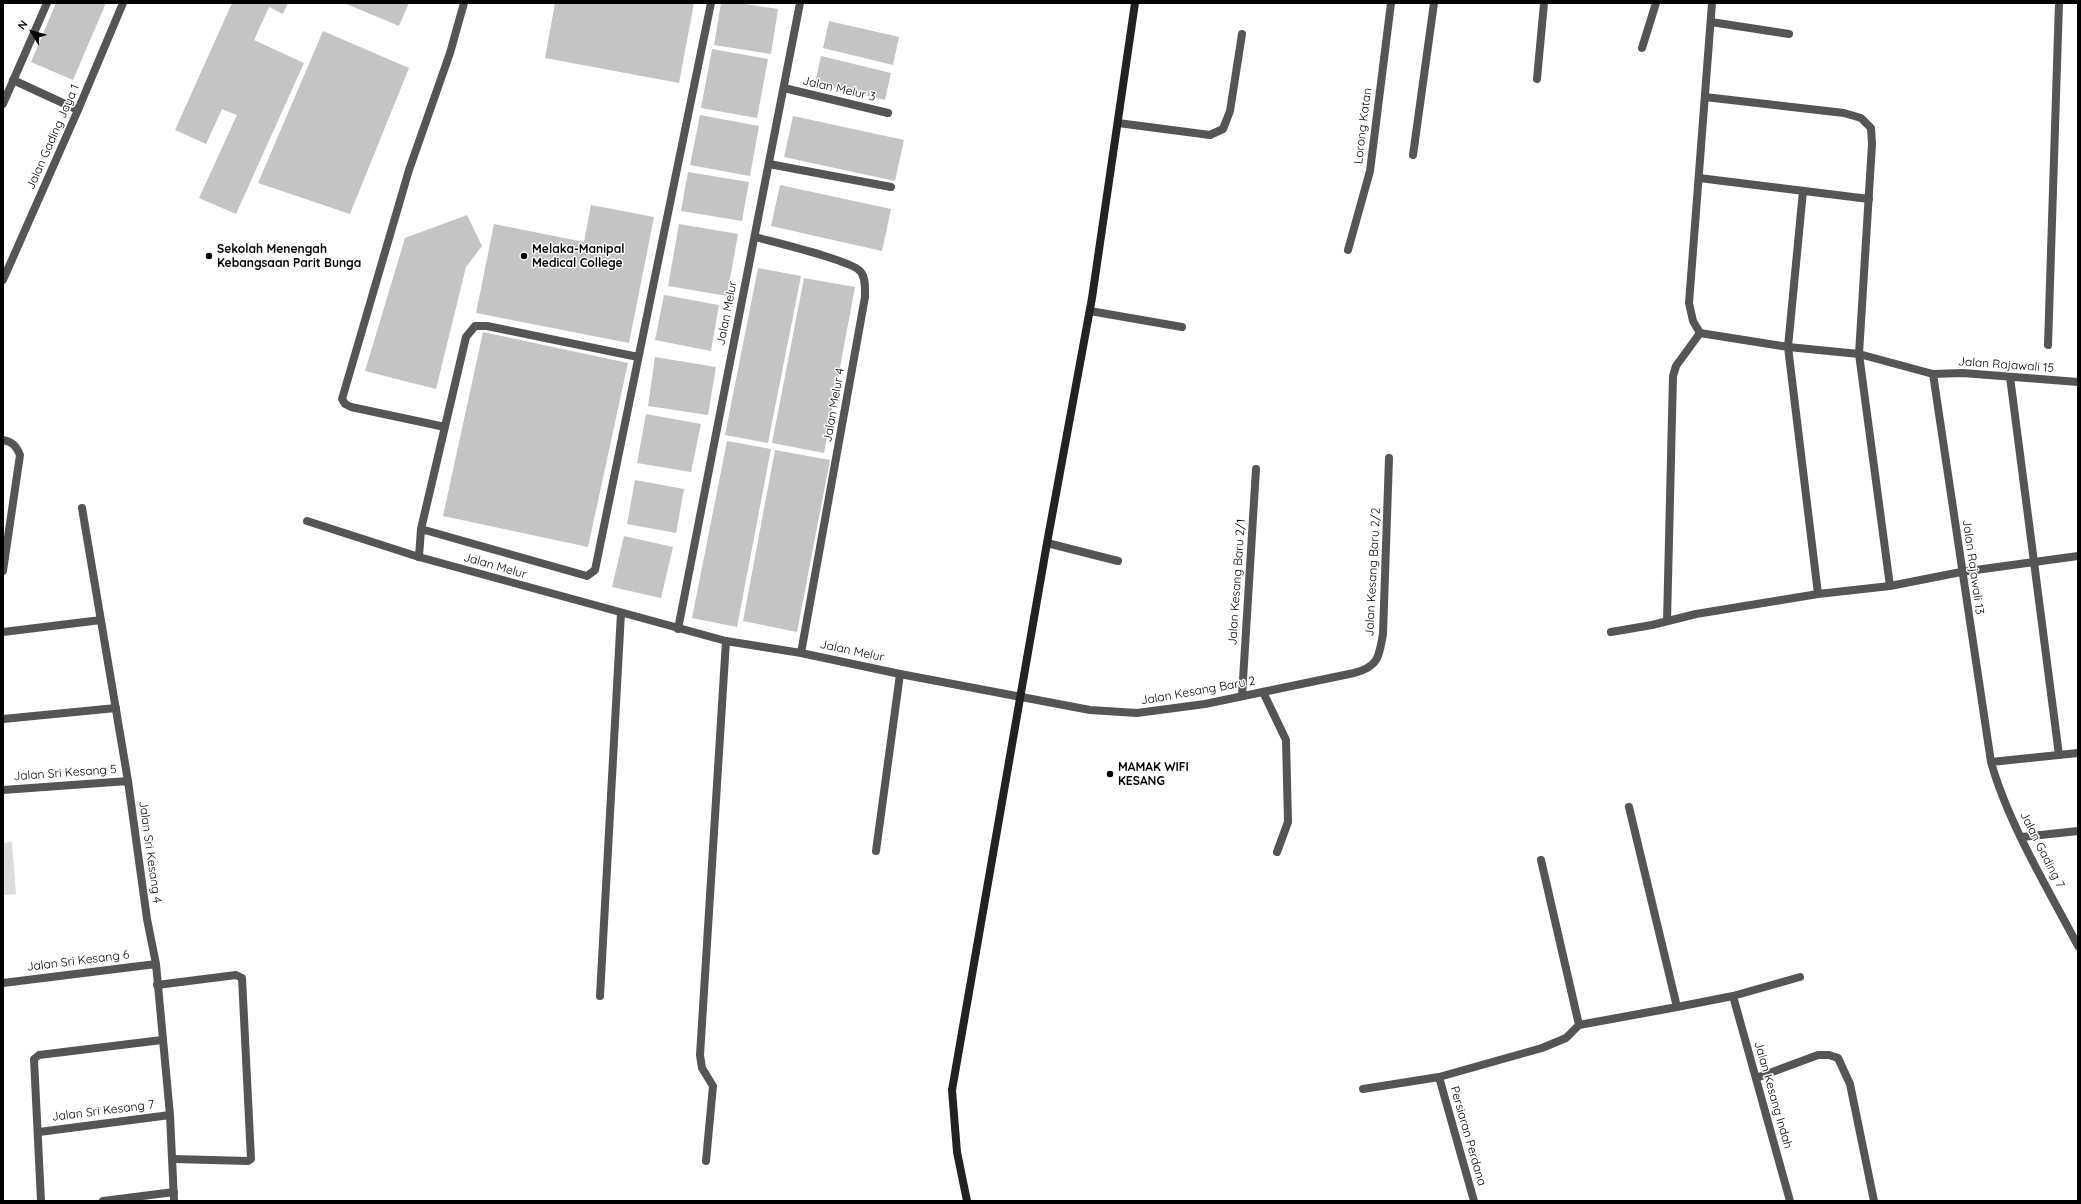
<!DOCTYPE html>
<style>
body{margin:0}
#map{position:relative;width:2081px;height:1204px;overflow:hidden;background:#fff;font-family:Quicksand,sans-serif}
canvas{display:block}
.frame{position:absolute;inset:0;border:4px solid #000;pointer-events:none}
.north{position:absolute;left:12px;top:12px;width:40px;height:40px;-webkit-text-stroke:3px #fff;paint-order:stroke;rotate:307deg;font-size:11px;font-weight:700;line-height:16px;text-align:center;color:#000}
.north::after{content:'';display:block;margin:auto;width:14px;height:18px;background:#000;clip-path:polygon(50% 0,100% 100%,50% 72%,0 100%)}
</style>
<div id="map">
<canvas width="2081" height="1204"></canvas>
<div class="frame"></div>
<div class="north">N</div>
</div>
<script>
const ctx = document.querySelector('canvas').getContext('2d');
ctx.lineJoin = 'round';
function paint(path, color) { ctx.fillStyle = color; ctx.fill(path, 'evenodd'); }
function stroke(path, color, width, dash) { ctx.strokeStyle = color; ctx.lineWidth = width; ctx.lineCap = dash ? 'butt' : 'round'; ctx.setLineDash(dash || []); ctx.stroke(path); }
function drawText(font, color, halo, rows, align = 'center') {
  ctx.font = font + ' Quicksand,sans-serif'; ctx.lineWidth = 3; ctx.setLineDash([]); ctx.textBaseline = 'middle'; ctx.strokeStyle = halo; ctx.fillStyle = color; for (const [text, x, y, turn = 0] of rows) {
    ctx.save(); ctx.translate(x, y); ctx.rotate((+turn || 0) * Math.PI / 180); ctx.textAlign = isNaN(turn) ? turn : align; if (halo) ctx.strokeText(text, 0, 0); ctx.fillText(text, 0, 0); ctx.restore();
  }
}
paint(new Path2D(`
 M12,842L16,894L3,895V843Z`), '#dcdcdc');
paint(new Path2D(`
 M56,3H106L73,80L31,62Z
 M232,3H288L283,14L269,7L254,40L304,63L236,214L199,198L237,115L222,109L206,144L175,130Z
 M344,3H409L399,26Z
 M555,3H694L679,83L545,58Z
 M721,3H739L778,9L771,54L714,45Z
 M829,21L899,37L893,65L823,48Z
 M323,31L409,68L350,214L258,183Z
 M712,49L768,59L757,118L701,108Z
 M821,56L891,73L885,100L815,83Z
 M700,115L759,126L750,176L690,165Z
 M793,116L904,140L895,181L784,157Z
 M688,172L749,182L742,221L681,211Z
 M780,185L891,209L882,251L771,226Z
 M591,205L654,217L629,343L476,313L494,224L584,242Z
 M467,215L482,246L466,267L436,389L365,371L405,238Z
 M679,224L738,234L727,296L668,286Z
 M758,268L801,276L768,443L725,435Z
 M804,278L855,287L824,453L772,443Z
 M664,295L719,305L711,351L655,340Z
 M483,332L628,363L588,547L443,516Z
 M655,357L716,367L708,415L648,406Z
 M646,414L701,424L691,472L637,463Z
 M727,441L771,449L737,627L692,618Z
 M775,450L830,460L797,632L743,621Z
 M635,480L684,489L676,533L627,524Z
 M624,536L673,547L661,598L612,587Z`), '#c4c4c4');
stroke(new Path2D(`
 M1711,22L1789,34
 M1642,48L1656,3
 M1537,79L1544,3
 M13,80L78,110
 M3,104L47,3
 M1118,123L1210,135L1223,129L1230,111L1242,34
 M769,164L891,187
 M1699,178L1869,199
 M1090,311L1182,327
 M2048,345L2059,3
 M1788,347L1803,191
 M1859,354L1890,586
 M2010,377L2059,755
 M445,427L351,407L345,404L342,399L409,170L450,53L464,3
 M3,440C13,442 16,446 20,455L3,571
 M421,529L587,576L595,570L711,3
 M419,557L421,529L466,337L475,326H487L638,357
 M1961,572L2078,556
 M1263,692L1286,740L1288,822L1277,852
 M3,719L116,708
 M876,851L900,674
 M157,985L236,975L242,978L251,1159L248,1161L173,1159
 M1756,1078L1818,1055H1829L1838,1058L1850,1084L1874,1201
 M41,1201L34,1059L39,1055L162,1040
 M103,1201L174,1192`), '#555', 8);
stroke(new Path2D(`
 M1712,3L1689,303L1693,321L1700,333L1788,347L1859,354L1933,374L1963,373L2078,382
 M784,88L888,113
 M1705,97L1844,113L1861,118L1871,128L1872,144L1859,354
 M1413,155L1434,3
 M755,237C773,242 850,260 860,271C866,277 865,289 865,297L801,653
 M1348,250L1370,171L1391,3
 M3,280L78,110L123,3
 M1788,347L1818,594
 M1933,374L1991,762C2008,823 2048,889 2078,946
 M82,508L128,781L147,919L156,964L170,1115L174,1201
 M307,521L419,557L726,641L801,653L900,674L1090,710L1137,713L1205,704L1354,673C1379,667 1379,656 1383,634L1389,458
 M1047,543L1118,561
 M1667,621L1673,376L1676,366L1700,333
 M678,629L800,3
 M3,632L101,620
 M1611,632L1652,625L1696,614L1818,594L1890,586L1961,572
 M1242,696L1256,469
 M1991,762L2078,753
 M3,790L128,781
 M1629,807L1677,1007L1733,996L1800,977
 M2022,837L2078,831
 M3,983L156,964
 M600,996L621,613
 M1733,996L1790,1201
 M1579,1025L1677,1007
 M1439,1077L1474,1201
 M1363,1089L1439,1077L1542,1048L1566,1038L1579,1025L1541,860
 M39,1132L170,1115
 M706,1161L713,1086L702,1068L700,1055L726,641`), '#555', 8);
stroke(new Path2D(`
 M967,1201L957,1152L952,1090L1047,543L1092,298L1135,3`), '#222', 8);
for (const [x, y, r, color] of [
 [209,256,4,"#000"],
 [524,256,4,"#000"],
 [1110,774,4,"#000"]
]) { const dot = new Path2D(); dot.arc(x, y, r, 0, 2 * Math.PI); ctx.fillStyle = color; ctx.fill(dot); stroke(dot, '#fff', 1.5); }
drawText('12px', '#000', '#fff', [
 ["Jalan Melur 3",839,89,13],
 ["Lorong Katan",1363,126,-83],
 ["Jalan Gading Jaya 1",53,137,-66],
 ["Jalan Melur",727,313,-79],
 ["Jalan Rajawali 15",2006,365,4],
 ["Jalan Melur 4",834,405,-80],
 ["Jalan Melur",495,566,16],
 ["Jalan Rajawali 13",1973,567,82],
 ["Jalan Kesang Baru 2/2",1373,572,-87],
 ["Jalan Kesang Baru 2/1",1237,582,-86],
 ["Jalan Melur",852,651,12],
 ["Jalan Kesang Baru 2",1198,691,-10],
 ["Jalan Sri Kesang 5",65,773,-4],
 ["Jalan Gading 7",2042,850,63],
 ["Jalan Sri Kesang 4",150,852,82],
 ["Jalan Sri Kesang 6",78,961,-7],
 ["Jalan Kesang Indah",1773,1095,74],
 ["Jalan Sri Kesang 7",103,1111,-7],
 ["Persiaran Perdana",1468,1136,74]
]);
drawText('bold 12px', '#000', '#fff', [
 ["Sekolah Menengah",217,249],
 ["Kebangsaan Parit Bunga",217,263],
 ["Melaka-Manipal",532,249],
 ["Medical College",532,263],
 ["MAMAK WIFI",1118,767],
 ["KESANG",1118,781]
], 'left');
</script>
